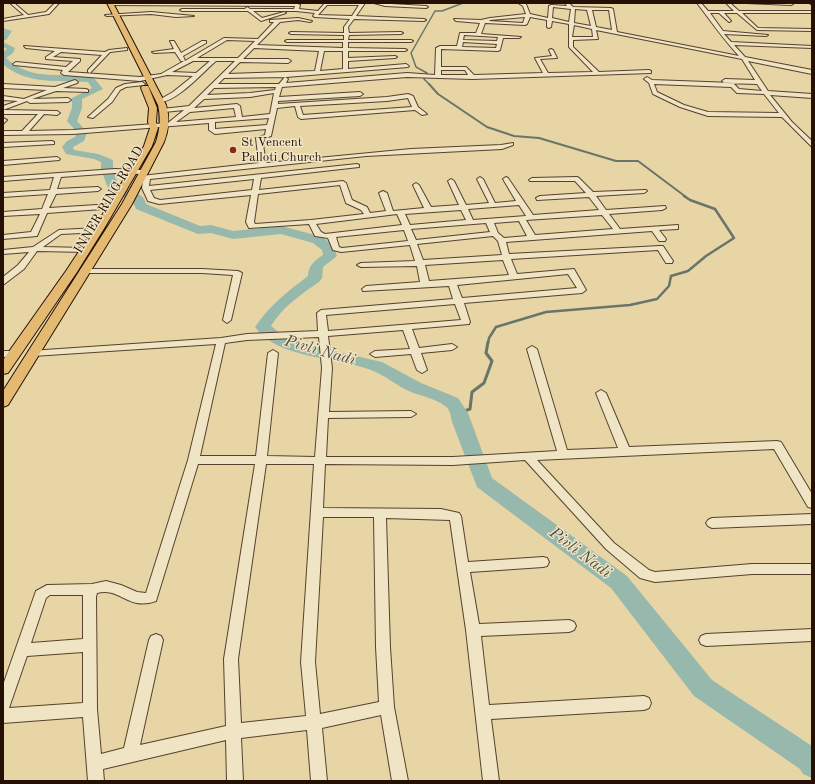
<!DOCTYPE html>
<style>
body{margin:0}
#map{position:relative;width:815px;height:784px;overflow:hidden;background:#e7d5a5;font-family:"Old Standard TT",serif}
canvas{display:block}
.frame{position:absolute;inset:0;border:4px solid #251006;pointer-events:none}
</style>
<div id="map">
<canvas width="815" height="784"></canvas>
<div class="frame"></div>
</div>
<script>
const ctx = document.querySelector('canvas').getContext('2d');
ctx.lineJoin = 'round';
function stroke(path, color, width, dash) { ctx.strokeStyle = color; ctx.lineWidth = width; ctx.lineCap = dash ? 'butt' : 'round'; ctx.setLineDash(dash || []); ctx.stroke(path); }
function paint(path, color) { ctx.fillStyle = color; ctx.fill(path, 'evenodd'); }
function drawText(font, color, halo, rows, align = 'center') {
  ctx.font = font + ' "Old Standard TT",serif'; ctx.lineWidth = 3; ctx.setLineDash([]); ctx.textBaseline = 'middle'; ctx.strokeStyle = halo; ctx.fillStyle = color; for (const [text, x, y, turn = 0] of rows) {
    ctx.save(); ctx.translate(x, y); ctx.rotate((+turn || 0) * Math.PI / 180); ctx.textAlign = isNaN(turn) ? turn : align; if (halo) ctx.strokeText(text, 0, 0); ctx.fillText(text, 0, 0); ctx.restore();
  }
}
stroke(new Path2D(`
 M430,85L424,79L427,73L416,67L411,53L435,11H442L463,3`), '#69756a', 1.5);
stroke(new Path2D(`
 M429,84L438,94L487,127L514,136L539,138L616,161H638L686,197`), '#69756a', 2);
stroke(new Path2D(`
 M488,343L489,338L496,327L546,312L630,305L657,299L669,286L671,276L688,271L706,256L734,238L715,209L690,200L684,196`), '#69756a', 2.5);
stroke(new Path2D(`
 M459,413L470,409L472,392L484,383L492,361L486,353L488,342`), '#69756a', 3);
paint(new Path2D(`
 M3,28L12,31L6,40H3Z
 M3,42L15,48L13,53L6,58C35,84 61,70 94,78L103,89L82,99V108L77,121L87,132L84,141L73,147L74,150L98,154L111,159L113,161V170L119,188C129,191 144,192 146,204L200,226L211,225L233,231L281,226L323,237L333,246L337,256L323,267L322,278L320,281C302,294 282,307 271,326L282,335L311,346L382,362L421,383L458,398L468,413L492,478L627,576L712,680L812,746V778L803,774L800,769L694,696L611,588L477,487L452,422C451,416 450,409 445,406C436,399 422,396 411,392C397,386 385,375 371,370C338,357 277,359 255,327C269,306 288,291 308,276C308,266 315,260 323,255L322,250L313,243L281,234L233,239L211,233L198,234L136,209L133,202L129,199L110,193L101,170V162L94,159L66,154L62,147L67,141L75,137L77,132L67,121L72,108V98L92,88L88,82C59,80 26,85 3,64V52L7,49L3,47Z`), '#97b8ac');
const minor = new Path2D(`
 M10,3H14L28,15L46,12L55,3H59L49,14L3,21V19L24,15Z
 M110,3L298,4L300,5L299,9L318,11L325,3H365L356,16L424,19L426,20L424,21L354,19L348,27L349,33L401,32L403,33L401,34L349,35L348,40H411L413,41L411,42H348V48L405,49L407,50L405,51H348V58L395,56L397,57L395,58L348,61V69L406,64L409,66L408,67L286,77L224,78L218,84H279L285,77L288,79L286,83L407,73L435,75L436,48L440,46H457L460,33H476L480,23L456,21L454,19L481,20L490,18L526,14L523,6L518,3L526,4L530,14L548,18L549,6L551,5L567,6L565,3H569L573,7L611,8L613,9L617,32L739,56C723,39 711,21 697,3H701L708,11H734L726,3H730L739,11H812V13H742L758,28L812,29V31L757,30L737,13H724L731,21L729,22L719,13H710L723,31L768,35L766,36L724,34L731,42L812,46V48L734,45L745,57L812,70V74L748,61L768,91L812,94V98L770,95L792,122L812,141V147L782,117L708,116L680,107L653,94L649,83L644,79L647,77L652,80L733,83L739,89L762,91L757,84L725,83L722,81L725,79L755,80L742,59L596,30L598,39L573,40V47L599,72L649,70L651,71V73L473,79L407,77L282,87L279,97L360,92L363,94L360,96L278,101V104L387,97L408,94L413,96L418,107L427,114L422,115L415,110L301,119L298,117L295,106L277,108L271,136L262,139L266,163L411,149L501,145L513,143V145L502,149L366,156L150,179L149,186L357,164L359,165V167L261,178L259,190L343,181L346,183L352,200L367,207L370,213L386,211L379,193L383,191L387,193L393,211L424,208L413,185L416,183L419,185L431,207L459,205L448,181L451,179L454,181L466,205L489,203L477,179L480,177L483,179L495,203L516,201L503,179L506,177L508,178L533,215L599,210L589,197L537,200L536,198L540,196L586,193L575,181H530L529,180L532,178L577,177L579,178L593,192L646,190L647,191L644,193L596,196L606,210L665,206L666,208L662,210L609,214L620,229L678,225V229L659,230L666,239L665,241H659L652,231L506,242L509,254L660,246H663L673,261L672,263H666L658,250L511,259L517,274L574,269L586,290L582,293L464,303L470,322L469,324L412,329L419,348L452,344L457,347L452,350L421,353L427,370L422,373L417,370L411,354L375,357L370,354L375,351L410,349L403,330L328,336L332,368L329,412L411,411L416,414L411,417L328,418L326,457H453L557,451L527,349L532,346L537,349L567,450L618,448L596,393L601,390L606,393L629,447L777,441L781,442L812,494V508L808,507L774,449L537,460L614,543L649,570L655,572L752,564H812V574H752L655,582L640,578L606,549L525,460L453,465L325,464L323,508L441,509L459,513L461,516L468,562L543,557L547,558L549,562L547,566L543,567L470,572L479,624L569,620L574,622L576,626L574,630L569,632L481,636L489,705L644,696L649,698L651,703L649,708L644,710L491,719L499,781H483L466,630L450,520L386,518L390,647L394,707L408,781H392L381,715L322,728L327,781H311L307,730L241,738L243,781H227L226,740L103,769L104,781H88L83,717L3,723V685L36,591L47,585L92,584L106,581L121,585L137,592L146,593L188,460L216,344L33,356L28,353L30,351L221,338L247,334L318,331L317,313L321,310L453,299L449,286L363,291L362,289L366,286L420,282L417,266L361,267L357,265L361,263L415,261L410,245L341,252L333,250L328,238L315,236L309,224L249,228L246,222L251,195L159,204L148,201L142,188L143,180L138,178L141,176L259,163L256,138L265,135L266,129L215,134L209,130V123L73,134L3,135V131H22L38,114H3V110L57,111L60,113L57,115L44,114L29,131L73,130L168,123L184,110L164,112L161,110L162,109L189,106L235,61H216C203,72 176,103 159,102V100L173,92L193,76L167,75L140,81L64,75L61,73L63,70L14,65L13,64L16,62L66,67L73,61L46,59V57L55,51L26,48L24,46L105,52L109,50L127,48V50L110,52L90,73L88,72V70L102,55L61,52L53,57L80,59V61L68,72L140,77L161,74L184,61H181L175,52L154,53L152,52L174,49L170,41H174L181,53L202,41H206V43L183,56L185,61L224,38L258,39L274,22H270V20L298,18L312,21L310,22L298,20L280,22L257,45L343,48V42H287L285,41L287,40H344V35L291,34L289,33L291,32L344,33V27L350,19L315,17L313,16L315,13L296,11H253L262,18L284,12L286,13L261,21L248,11H182L180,10L182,9H245L247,7L250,9H294L295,6L111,5L109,4ZM327,5H359L352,16L318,15ZM553,7L571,9L569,22L552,18ZM575,9L587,10L591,26L574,23ZM592,10H609L612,30L596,27ZM525,17L523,23L489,21L490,20ZM530,17L547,20V27L549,28L551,27L552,21L569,24V47L593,72L548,73L540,59L557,58L553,50L551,49L549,50L552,56L535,58L543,73L474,75L466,67H441V49L498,51L500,50L503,38H519L521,37L481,34L485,23L525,25L527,24ZM574,25L592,29L593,37H572ZM464,35L498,37L497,41L463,40ZM227,40L255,41L238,58H197ZM463,42L497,44L496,48L462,47ZM254,48L319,51L315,71L228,74L240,62L288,63L291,61L288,59H243ZM324,51H343V69L320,71ZM193,61H210L196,73L172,72ZM441,70H465L468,75H441ZM654,84L731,87L737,93L764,94L779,113L708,112L684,105L657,92ZM276,87L275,90L250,93L207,95L214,88ZM274,93L270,114L242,117L240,106L237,104L194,108L204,99L250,97ZM408,98L412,107L303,115L300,106L387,101ZM234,108L236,117L176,122L190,112ZM269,118L267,125L215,129V122ZM254,179L252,190L160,200L154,198L150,190ZM340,185L346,203L361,210L364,214L311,220L255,224L254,222L258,194ZM519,205L526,216L473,220L468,209ZM461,210L466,220L410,225L405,214ZM397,214L402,225L325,234L321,232L316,224ZM602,215L613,229L535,235L526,220ZM519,221L527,236L504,238L498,233L494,223ZM486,223L490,232L416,240L411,229ZM404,230L408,241L342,248L339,247L336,237ZM493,236L498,241L502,255L423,260L417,244ZM503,260L509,275L429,281L425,265ZM568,274L577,288L462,298L457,285ZM455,304L461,320L328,331L326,315ZM319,337L322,368L315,457L267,456L278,353L273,350L268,353L256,456H200L225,343L247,340ZM198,464H255L224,659L226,726L140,745L163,640L161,636L156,634L151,636L149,640L124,748L101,754L97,709L96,597L97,593C121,587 127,611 156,601ZM266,464H314L301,662L306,716L241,723L238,659ZM323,517H374L376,647L379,702L320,714L315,662ZM50,595H83V639L31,643L46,598ZM83,652V703L9,708L27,656Z
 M374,3L426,6L428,7L426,8L385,6Z
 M746,3H792L793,4L791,5Z
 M809,3H812V5Z
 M151,12L194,16L176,17L151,14L107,16L105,15Z
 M75,80L78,82L77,83L63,88L86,89L88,90V92L56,91L32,99L68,98L71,100L68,102L30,103L27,101L3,110V106L18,101L3,100V96L24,99L47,90L3,88V84L55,87Z
 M142,82L145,84L144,85L126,87L120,90L112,102L93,118L88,117L108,99L116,88L125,84Z
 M3,118L7,120L3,124Z
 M52,141L54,142V144L3,147V143Z
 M57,157L60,159L59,160L3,165V161Z
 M115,169L141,170L144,172L141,174L115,173L61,177L57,189L98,187L101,189L98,191L56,194L49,208L113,204H116V208L47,213L37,236L3,239V235L31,232L40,214L3,216V212L42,209L48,194L3,197V193L50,190L54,177L3,181V177Z
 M98,228L102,230L101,232L61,234L43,247L85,248L89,250L88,252L37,251L24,269L3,285V277L18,265L29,252L3,254V250L33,247L59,230Z
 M81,269H202L238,271L242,273L231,320L227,323L223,320L233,275L202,273H84L80,271Z
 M3,351H13L18,354L13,357H3Z
 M812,514V524L712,528L708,526L706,523L708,520L712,518Z
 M812,629V641L706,646L701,644L699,640L701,636L706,634Z`);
const highway = new Path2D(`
 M107,3H113L166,105C170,118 169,129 164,142L132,204L8,405L3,407V391L122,204L156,142C160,129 161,118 158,105Z
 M142,86H148L149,88L157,108L156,122L158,128L152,146L105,227L77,272L8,373L3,374V360L66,271L95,227L144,146L150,128L148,122L149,108L141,88Z`);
stroke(minor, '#56412e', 2);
stroke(highway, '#251006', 2);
paint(minor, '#efe4c4');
paint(highway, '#e4ba72');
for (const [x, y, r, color] of [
 [233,150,4,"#8f2418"]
]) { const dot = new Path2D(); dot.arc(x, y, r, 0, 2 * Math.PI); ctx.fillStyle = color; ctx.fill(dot); stroke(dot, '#efe4c4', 1.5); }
drawText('13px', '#251006', '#efe4c4', [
 ["St Vencent",241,143],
 ["Palloti Church",241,158]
], 'left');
drawText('13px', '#251006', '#efe4c4', [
 ["INNER RING ROAD",109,200,-59]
]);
drawText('italic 16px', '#4d4b40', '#efe4c4', [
 ["Pivli Nadi",320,351,16],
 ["Pivli Nadi",580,553,37]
]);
</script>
